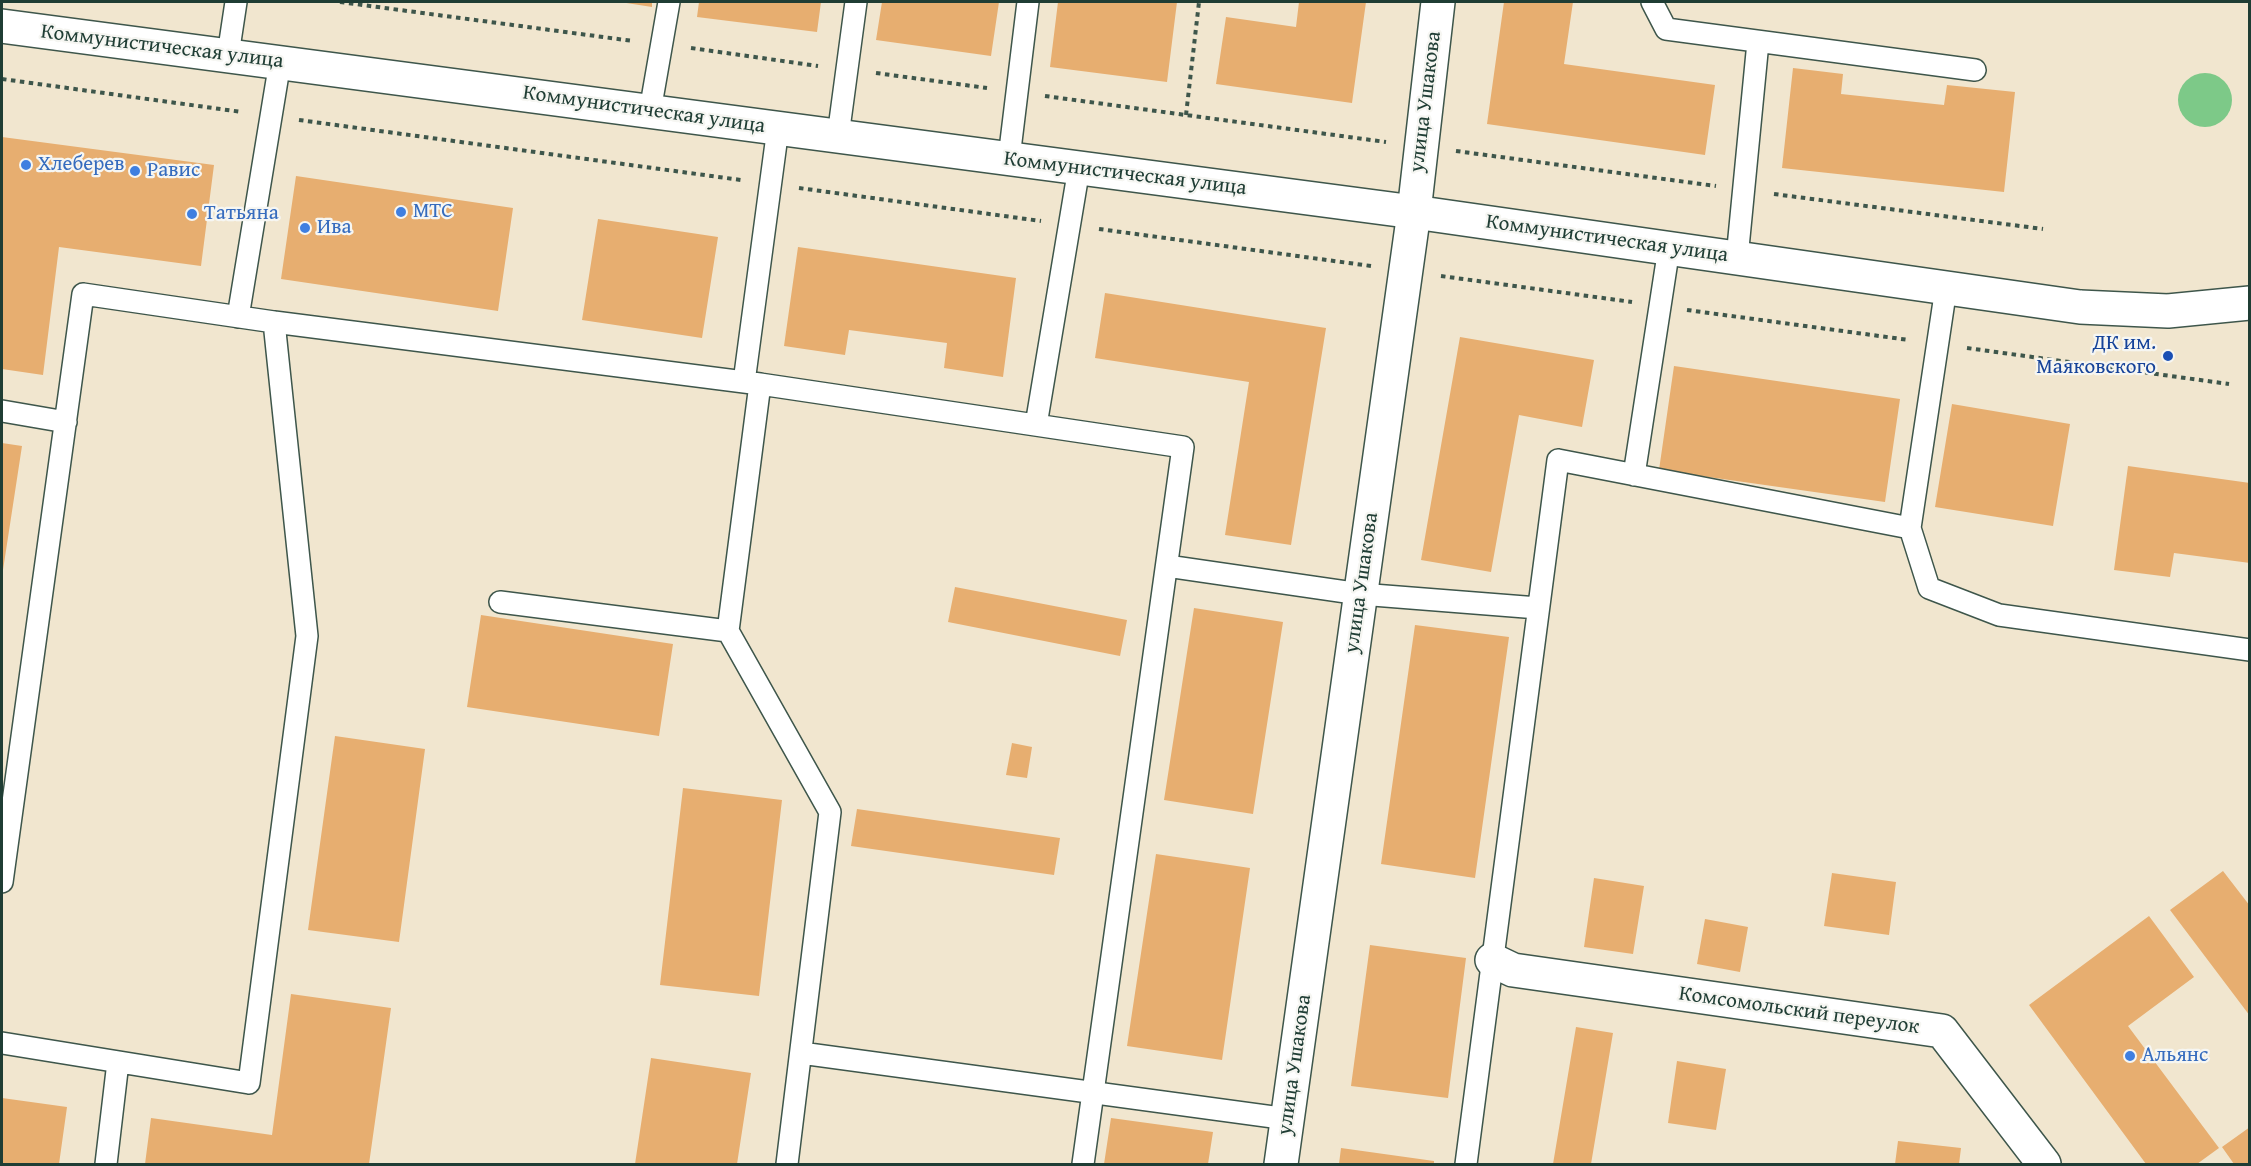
<!DOCTYPE html>
<meta charset="utf-8">
<style>
body{margin:0}
#map{position:relative;width:2251px;height:1166px;overflow:hidden;background:#f1e6cf;font-family:"Gentium Book Plus",serif}
canvas{display:block}
.frame{position:absolute;inset:0;border:3px solid #1f3d34;pointer-events:none}
</style>
<div id="map">
<canvas width="2251" height="1166"></canvas>
<div class="frame"></div>
</div>
<script>
const ctx = document.querySelector('canvas').getContext('2d');
ctx.lineJoin = 'round';
function paint(path, color) { ctx.fillStyle = color; ctx.fill(path, 'evenodd'); }
function stroke(path, color, width, dash) { ctx.strokeStyle = color; ctx.lineWidth = width; ctx.lineCap = dash ? 'butt' : 'round'; ctx.setLineDash(dash || []); ctx.stroke(path); }
function drawText(font, color, halo, rows, align = 'center') {
  ctx.font = font + ' "Gentium Book Plus",serif'; ctx.lineWidth = 4.5; ctx.setLineDash([]); ctx.textBaseline = 'middle'; ctx.strokeStyle = halo; ctx.fillStyle = color; for (const [text, x, y, turn = 0] of rows) {
    ctx.save(); ctx.translate(x, y); ctx.rotate((+turn || 0) * Math.PI / 180); ctx.textAlign = isNaN(turn) ? turn : align; if (halo) ctx.strokeText(text, 0, 0); ctx.fillText(text, 0, 0); ctx.restore();
  }
}
paint(new Path2D(`
 M2178 100a27 27 0 1 1 54 0a27 27 0 1 1-54 0Z`), '#7dc988');
paint(new Path2D(`
 M620,2H652V7Z
 M699,2H821L817,32L697,17Z
 M882,2H999L991,56L876,40Z
 M1058,2H1177L1167,82L1050,67Z
 M1299,2H1366L1352,103L1216,84L1226,17L1296,27Z
 M1504,2H1573L1564,64L1715,85L1705,155L1487,124Z
 M1793,68L1843,74L1841,94L1944,105L1947,85L2015,92L2004,192L1782,168Z
 M2,137L214,165L201,266L59,247L43,375L2,369Z
 M296,176L513,208L498,311L281,279Z
 M598,219L718,237L702,338L582,320Z
 M798,247L1016,278L1003,377L944,368L947,343L849,330L845,355L784,346Z
 M1105,293L1326,328L1291,545L1225,535L1249,382L1095,358Z
 M1460,337L1594,360L1582,427L1519,415L1491,572L1421,560Z
 M1674,366L1900,399L1885,502L1659,470Z
 M1952,404L2070,424L2053,526L1935,507Z
 M2,443L22,446L3,570H2Z
 M2128,466L2250,483V563L2174,553L2170,577L2114,570Z
 M955,587L1127,620L1120,656L948,622Z
 M1194,608L1283,622L1253,814L1164,800Z
 M481,615L673,644L659,736L467,707Z
 M1415,625L1509,637L1475,878L1381,864Z
 M335,736L425,749L399,942L308,930Z
 M1012,743L1032,747L1027,778L1006,775Z
 M683,788L782,800L759,996L660,985Z
 M857,809L1060,838L1054,875L851,846Z
 M1156,854L1250,868L1222,1060L1127,1046Z
 M2223,871L2250,906V1016L2170,910Z
 M1832,873L1896,882L1889,935L1824,926Z
 M1594,878L1644,886L1633,954L1584,947Z
 M2149,916L2194,977L2128,1026L2219,1148L2197,1164H2146L2029,1005Z
 M1705,919L1748,927L1740,972L1697,964Z
 M1370,945L1466,958L1448,1098L1351,1086Z
 M291,994L391,1008L369,1164H145L151,1118L272,1135Z
 M1576,1027L1613,1033L1591,1164H1553Z
 M651,1058L751,1073L737,1164H635Z
 M1677,1061L1726,1069L1716,1130L1668,1123Z
 M2,1098L67,1107L59,1164H2Z
 M1111,1118L1213,1132L1208,1164H1104Z
 M2250,1127V1164H2234L2222,1147Z
 M1898,1141L1961,1148L1959,1164H1895Z
 M1341,1148L1434,1161V1164H1339Z`), '#e7ae70');
const lane = new Path2D(`
 M1652,2L1666,29L1975,70
 M228,55L236,2
 M650,111L669,2
 M838,136L856,2
 M1009,158L1028,2
 M1737,258L1758,42
 M238,317L280,62
 M274,322L760,384L728,631L830,812L787,1164
 M744,382L778,128
 M760,384L1183,447L1083,1164
 M2,411L66,422
 M1036,425L1079,168
 M1634,475L1669,248
 M1910,528L1946,288
 M1167,566L1360,594L1538,608
 M500,602L728,631
 M2,882L83,294L274,322L307,636L249,1083L2,1043
 M801,1053L1288,1119
 M106,1164L118,1062
 M1466,1164L1558,460L1910,528L1929,588L1999,615L2250,650`);
const street = new Path2D(`
 M1492,960L1513,970L1942,1031L2044,1164
 M1281,1164L1414,212L1438,2`);
const secondary = new Path2D(`
 M2,26L1414,212L2080,307L2168,311L2250,303`);
stroke(lane, '#3e564b', 24);
stroke(street, '#3e564b', 36);
stroke(secondary, '#3e564b', 36);
stroke(new Path2D(`
 M340,2L633,41
 M691,48L818,66
 M876,73L987,88
 M2,79L242,112
 M1045,96L1386,142
 M1186,115L1199,2
 M299,120L741,180
 M1456,151L1716,186
 M799,188L1041,221
 M1774,194L2043,229
 M1099,229L1371,266
 M1441,276L1632,302
 M1687,310L1909,340
 M1967,348L2229,384`), '#3e564b', 4, [4.5, 4.5]);
stroke(lane, '#fff', 21);
stroke(street, '#fff', 33);
stroke(secondary, '#fff', 33);
for (const [x, y, r, color] of [
 [26,165,6,"#3f7fe0"],
 [135,171,6,"#3f7fe0"],
 [401,212,6,"#3f7fe0"],
 [192,214,6,"#3f7fe0"],
 [305,228,6,"#3f7fe0"],
 [2168,356,6,"#1a4fb4"],
 [2130,1056,6,"#3f7fe0"]
]) { const dot = new Path2D(); dot.arc(x, y, r, 0, 2 * Math.PI); ctx.fillStyle = color; ctx.fill(dot); stroke(dot, '#f6f6f2', 2); }
drawText('21px', '#1f3d34', '#f6f6f2', [
 ["Коммунистическая улица",162,47,7],
 ["улица Ушакова",1426,102,-83],
 ["Коммунистическая улица",644,110,8],
 ["Коммунистическая улица",1125,174,7],
 ["Коммунистическая улица",1607,239,8],
 ["улица Ушакова",1362,583,-82],
 ["Комсомольский переулок",1799,1011,8],
 ["улица Ушакова",1295,1065,-82]
]);
drawText('21px', '#366cbe', '#f6f6f2', [
 ["Хлеберев",38,165],
 ["Равис",147,171],
 ["МТС",413,212],
 ["Татьяна",204,214],
 ["Ива",317,228],
 ["Альянс",2142,1056]
], 'left');
drawText('21px', '#164399', '#f6f6f2', [
 ["ДК им.",2156,344],
 ["Маяковского",2156,368]
], 'right');
</script>
